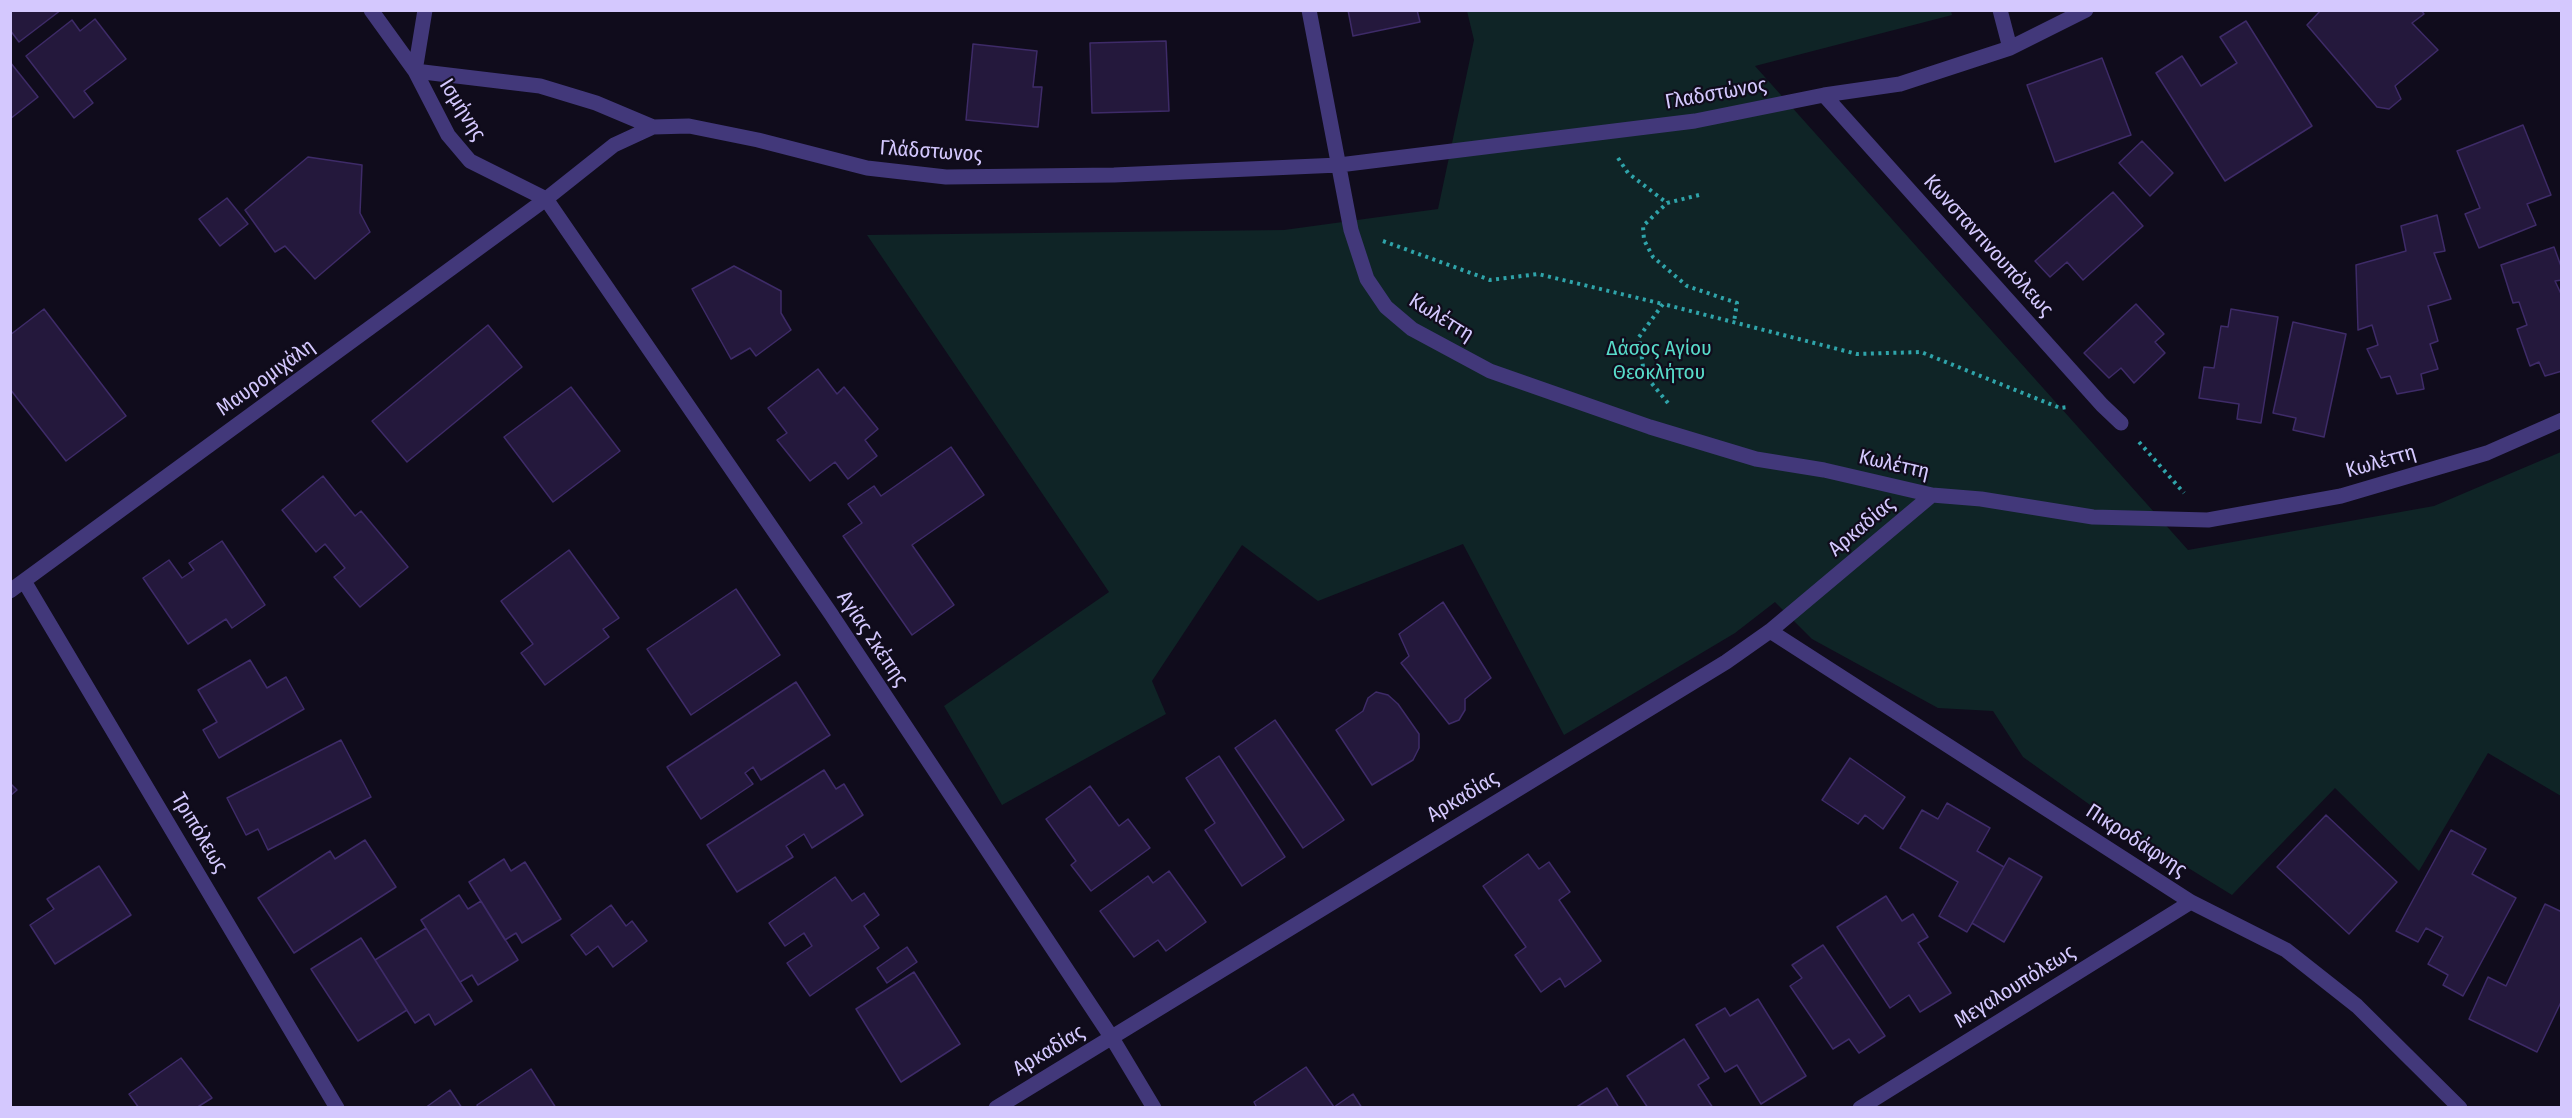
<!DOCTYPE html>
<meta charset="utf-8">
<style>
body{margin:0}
#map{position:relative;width:2572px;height:1118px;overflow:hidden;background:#100c1c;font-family:"Fira Sans Condensed",sans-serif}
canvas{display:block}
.frame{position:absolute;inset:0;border:12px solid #d4c8fe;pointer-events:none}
</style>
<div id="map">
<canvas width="2572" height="1118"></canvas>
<div class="frame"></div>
</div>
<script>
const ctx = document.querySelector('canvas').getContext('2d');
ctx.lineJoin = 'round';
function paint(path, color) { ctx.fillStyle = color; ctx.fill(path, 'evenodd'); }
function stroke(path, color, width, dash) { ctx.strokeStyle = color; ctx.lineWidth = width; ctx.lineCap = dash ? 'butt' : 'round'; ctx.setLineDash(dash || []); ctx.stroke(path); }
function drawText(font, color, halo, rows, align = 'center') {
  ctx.font = font + ' "Fira Sans Condensed",sans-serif'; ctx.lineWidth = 4.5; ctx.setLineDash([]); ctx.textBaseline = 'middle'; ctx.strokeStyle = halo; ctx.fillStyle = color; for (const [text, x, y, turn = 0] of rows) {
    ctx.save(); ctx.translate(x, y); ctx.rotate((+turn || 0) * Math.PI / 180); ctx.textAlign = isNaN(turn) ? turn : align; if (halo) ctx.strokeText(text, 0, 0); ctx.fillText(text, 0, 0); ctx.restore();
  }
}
paint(new Path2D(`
 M1467,11H1951L1952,15L1755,66L2188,550L2434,506L2561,452V796L2488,753L2419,871L2335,788L2232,895L2114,822L2023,757L1993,711L1938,708L1812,639L1775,602L1735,633L1564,735L1463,544L1318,601L1242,545L1152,681L1166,714L1002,805L944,706L1109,592L867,235L1284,230L1438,209L1474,40Z`), '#0f2426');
const building = new Path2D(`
 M10,10H61L19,42L10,30Z
 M1348,10H1417L1420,22L1353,36Z
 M2321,10H2421L2424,14L2412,23L2438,50L2395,86L2401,99L2389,109L2377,107L2307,25Z
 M95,19L126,59L84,91L93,103L74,118L26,56L72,20L80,31Z
 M2246,21L2312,126L2225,181L2156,73L2182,56L2201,86L2237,63L2220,37Z
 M1166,41L1169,111L1092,113L1090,43Z
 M973,44L1037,51L1033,87H1042L1038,127L966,120Z
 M2102,58L2131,135L2055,162L2027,85Z
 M10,62L38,97L10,119Z
 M2523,125L2551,195L2527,204L2536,225L2479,248L2465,214L2480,208L2457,151Z
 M2142,141L2173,173L2150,196L2119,163Z
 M308,157L362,165L360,213L370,232L315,279L285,246L275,252L245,210Z
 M2113,192L2143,226L2083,280L2067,262L2050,277L2035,261Z
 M227,198L248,224L220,246L199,219Z
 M2437,215L2445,251L2434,253L2451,299L2428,306L2438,341L2430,344L2438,369L2421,374L2424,389L2397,394L2390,376L2381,378L2367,349L2378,345L2372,325L2358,330L2356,265L2406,251L2401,226Z
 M2554,247L2562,269V280L2555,281L2562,296V371L2545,376L2539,362L2530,366L2517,329L2527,325L2519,302L2513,303L2501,265Z
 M734,266L781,291V313L791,330L756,356L750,348L731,359L692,289Z
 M2136,304L2164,334L2155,342L2165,353L2134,383L2121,368L2109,378L2084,353Z
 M44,309L126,416L66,461L10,389V335Z
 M2231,309L2278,317L2261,423L2237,419L2239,404L2199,398L2204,367L2214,368L2221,326L2228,327Z
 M2293,322L2346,334L2324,437L2293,430L2296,418L2273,413Z
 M488,325L522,367L407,462L372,421Z
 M818,369L837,394L844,387L878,429L865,440L877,456L848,479L835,462L810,481L777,440L787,433L768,408Z
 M571,387L620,451L553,502L504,437Z
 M951,447L984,495L912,545L954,605L912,635L843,536L862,523L848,504L874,486L881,496Z
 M323,476L355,516L361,511L408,567L360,607L334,577L345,568L325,544L316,552L282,510Z
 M222,541L265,605L232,628L226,619L188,644L143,578L169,560L182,578L194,570L189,563Z
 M569,550L619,618L603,629L609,637L545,685L521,653L533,644L501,601Z
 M736,589L780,655L691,715L647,649Z
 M1443,602L1491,678L1465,699V710L1459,720L1449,724L1401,663L1409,656L1399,634Z
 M250,660L267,688L286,677L304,709L219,758L203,730L217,722L198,690Z
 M796,682L830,735L761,780L753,767L745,773L753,784L701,819L667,767Z
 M1376,692L1388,695L1398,704L1419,734V748L1413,760L1372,785L1336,730L1363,711L1368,698Z
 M1275,720L1344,820L1303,848L1235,748Z
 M341,740L371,797L268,850L258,829L246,835L227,798Z
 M1219,756L1285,857L1242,886L1205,830L1215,823L1186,778Z
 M1850,758L1905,797L1883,829L1865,815L1858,824L1822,800Z
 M824,770L836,789L844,784L863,815L812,848L804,834L786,846L793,857L737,892L707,845Z
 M10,783L17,790L10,796Z
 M1090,786L1119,826L1128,819L1150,848L1091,891L1071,865L1076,861L1046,819Z
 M1947,803L1990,828L1977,851L2004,867L1967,932L1939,916L1958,882L1900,848L1922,810L1938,819Z
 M2326,815L2397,882L2349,934L2277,867Z
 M2451,830L2486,849L2472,874L2516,898L2463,996L2443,985L2448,975L2428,964L2443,937L2426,928L2418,942L2396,931Z
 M365,840L396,887L294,953L258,898L330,851L335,859Z
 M1528,854L1539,869L1549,862L1570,892L1559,900L1601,961L1565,987L1560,978L1541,992L1515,955L1526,947L1483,886Z
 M2009,858L2042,877L2004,942L1972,923Z
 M504,859L511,871L525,862L561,919L522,943L516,933L505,940L469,882Z
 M99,866L131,915L55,964L30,925L54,909L47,899Z
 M1169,871L1206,922L1166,951L1158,940L1134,957L1100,911L1148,876L1153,883Z
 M835,877L852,901L864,893L879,915L864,926L879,948L810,996L787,963L812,946L804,933L785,946L769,923Z
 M459,895L468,909L481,901L518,960L478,985L472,975L460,982L421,920Z
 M1886,896L1902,921L1913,914L1928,937L1918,943L1951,993L1920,1012L1909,995L1890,1008L1837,927Z
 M2545,904L2562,912V1000L2537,1052L2469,1019L2488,977L2506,986Z
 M611,905L626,926L632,921L647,941L613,967L598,946L586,955L571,935Z
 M426,928L472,1001L435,1025L429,1014L415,1023L375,960Z
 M361,938L407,1010L358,1041L311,969Z
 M1823,945L1885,1036L1859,1053L1849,1039L1833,1049L1790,986L1802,978L1792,965Z
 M907,947L917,962L887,983L877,968Z
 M914,972L960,1044L901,1082L856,1009Z
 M1758,999L1806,1076L1761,1104L1737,1065L1725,1072L1696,1025L1725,1008L1730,1016Z
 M1684,1039L1709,1078L1698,1085L1713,1108H1648L1627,1076Z
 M181,1058L212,1098L196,1108H139L129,1094Z
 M1306,1067L1334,1107L1353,1094L1362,1108H1257L1254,1102Z
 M531,1069L556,1108H478L477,1105Z
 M1607,1088L1619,1108H1575Z
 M450,1090L462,1108H425Z`);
paint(building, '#24183c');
stroke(building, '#3e2b68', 1.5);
stroke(new Path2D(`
 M1618,158L1628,173L1667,203
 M1699,195L1667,203L1643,226L1644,240L1653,257L1687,286L1737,303L1734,322
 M1383,241L1490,280L1538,274L1663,304
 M1668,403L1644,374L1639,337L1663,304L1857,354L1921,352L2060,408L2068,407
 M2139,442L2184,493`), '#2fa4aa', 4, [3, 4.5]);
stroke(new Path2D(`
 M371,10L415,71L448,135L470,161L546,199
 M425,10L415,71L540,86L596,103L653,127
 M1309,10L1351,230L1367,279L1386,307L1412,329L1490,371L1650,427L1756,459L1824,470L1932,495L1981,499L2093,517L2208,520L2341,496L2487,453L2562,420
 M2000,10L2010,48
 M1824,95L2102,405L2121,423
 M546,199L831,614L1112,1038L1154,1108
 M24,581L337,1108
 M10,591L546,199L614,145L653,127L689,126L758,140L867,168L946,177L1114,175L1339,165L1695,121L1824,95L1900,84L2010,48L2086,10
 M1770,631L2191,902L2286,950L2357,1006L2460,1108
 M996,1108L1726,662L1770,631L1932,495
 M1860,1108L2191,902`), '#42387a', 15);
drawText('21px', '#d4c8fe', '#100c1c', [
 ["Γλαδστώνος",1716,94,-10],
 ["Ισμήνης",462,110,58],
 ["Γλάδστωνος",931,152,4],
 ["Κωνσταντινουπόλεως",1988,246,48],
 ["Κωλέττη",1441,318,32],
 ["Μαυρομιχάλη",266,378,-36],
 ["Κωλέττη",2381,462,-16],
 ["Κωλέττη",1894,465,13],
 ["Αρκαδίας",1862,527,-40],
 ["Αγίας Σκέπης",872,639,56],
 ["Αρκαδίας",1463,797,-31],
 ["Τριπόλεως",199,833,59],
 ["Πικροδάφνης",2136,841,33],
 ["Μεγαλουπόλεως",2015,987,-32],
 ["Αρκαδίας",1049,1051,-31]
]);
drawText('21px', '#57dbc9', '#100c1c', [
 ["Δάσος Αγίου",1659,349],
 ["Θεοκλήτου",1659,373]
]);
</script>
